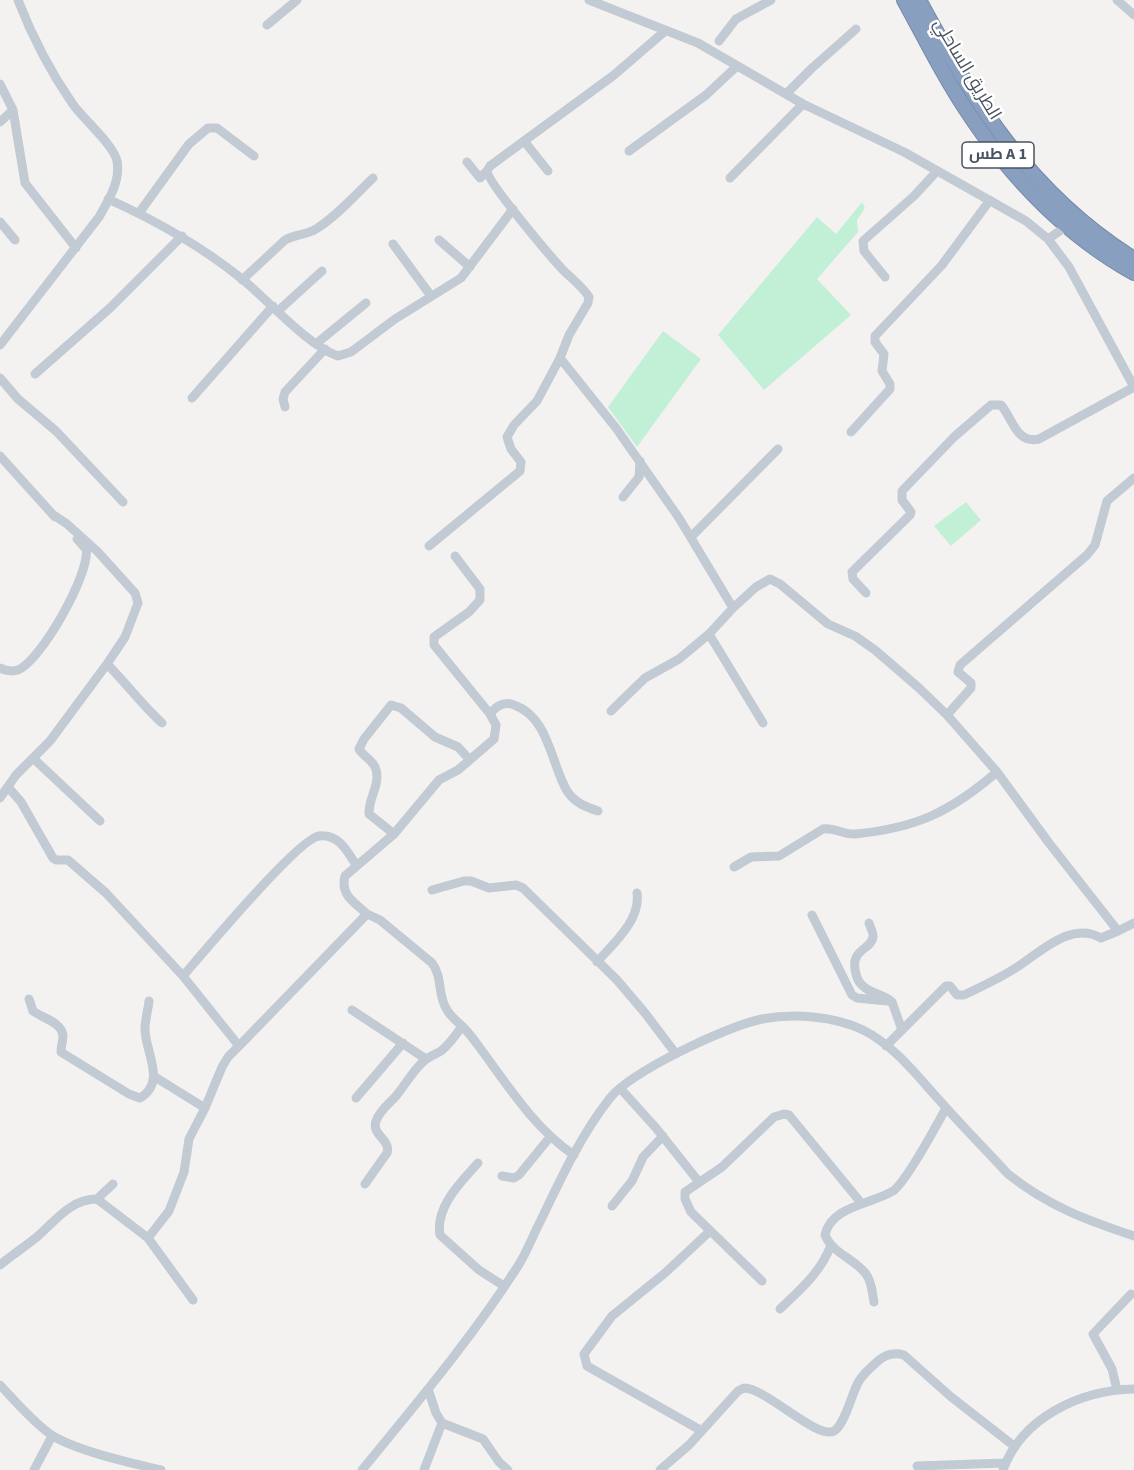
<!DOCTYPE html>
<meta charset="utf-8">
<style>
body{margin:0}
canvas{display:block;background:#f4f2f1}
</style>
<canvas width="1134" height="1470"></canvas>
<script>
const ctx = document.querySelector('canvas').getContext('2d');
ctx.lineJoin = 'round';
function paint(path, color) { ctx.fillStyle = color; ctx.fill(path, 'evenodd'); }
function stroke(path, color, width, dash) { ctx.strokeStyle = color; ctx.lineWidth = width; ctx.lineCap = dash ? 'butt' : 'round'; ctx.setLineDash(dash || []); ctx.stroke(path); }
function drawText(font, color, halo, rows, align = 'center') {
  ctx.font = font + ' "Source Sans 3",Cairo,sans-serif'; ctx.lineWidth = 5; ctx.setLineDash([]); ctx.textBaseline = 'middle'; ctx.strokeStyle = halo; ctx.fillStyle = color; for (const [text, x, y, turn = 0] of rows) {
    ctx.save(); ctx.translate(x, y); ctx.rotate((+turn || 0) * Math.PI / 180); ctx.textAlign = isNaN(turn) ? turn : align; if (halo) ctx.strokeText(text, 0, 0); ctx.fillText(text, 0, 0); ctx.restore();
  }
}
paint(new Path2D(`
 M862,202L865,208L857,220L858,232L817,279L851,315L764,390L718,335L817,217L836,234Z
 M663,331L701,359L637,447L608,407Z
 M966,502L981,520L951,546L934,526Z`), '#c1f0d7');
const highway = new Path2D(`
 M904,0C924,36 942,74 965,108C1008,174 1064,234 1134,273
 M919,0C976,105 1030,194 1134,259`);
stroke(highway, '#758aab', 16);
stroke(new Path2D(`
 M589,0L698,43L803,104L904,152L1026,221L1048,239L1069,267L1134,387L1039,439C1016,444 1013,419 1001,405H991L954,437L902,491V500L911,512L910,515L852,572L853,579L866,593
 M1117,0L1134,15
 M267,25L297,0
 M665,31L614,75L490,166L487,171C488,183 551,257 563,270C572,279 582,286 589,297L588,303L569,335L560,358L616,428L679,518L733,608L756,587L770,579L780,584L828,624L855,636L875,650L919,688L947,715L997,772L1049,843L1118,931L1134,923
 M719,41L736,19L771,0
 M0,84L13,110L25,183L76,248
 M786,94L812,68L856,29
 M0,122L13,110
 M524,141L548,171
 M629,151L706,95L736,67
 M467,162L480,178L487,171
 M730,178L803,104
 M108,199C157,221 201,246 242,279C269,301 307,345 338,356L351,352L395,319L461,278L513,209
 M139,213L189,144L208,128H217L254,156
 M0,222L15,240
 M1048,239L1067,226
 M439,240L470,267
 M393,244L431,296
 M885,277L864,251L863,241L914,196L937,171
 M242,280L285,240C295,234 307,235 316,229C337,216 355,195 373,178
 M278,311L322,271
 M317,343L366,303
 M0,345L99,217C108,201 121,181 117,161C114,145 82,118 72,103C50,71 32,36 18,0
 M35,374L110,308L182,236
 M0,378L18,399L56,431L123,502
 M192,398L273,306
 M285,407L283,399L285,392L325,349
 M851,432L890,389V384L882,371L884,354L875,342V336L942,265L990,200
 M0,456L55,517
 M623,497L639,477L640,461
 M691,537L778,449
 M429,546L520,471L521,462L511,449L507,437L514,425L537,401L560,358
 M709,634L763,723
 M107,664C126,683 142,705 162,723
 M0,668C6,671 11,672 18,670C41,661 91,572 86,549L77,539
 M611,711L645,678L679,659L709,634L733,608
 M490,714C496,706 505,701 514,705C549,717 551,764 567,791C575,803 586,807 598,811
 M947,715L971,688V683L958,672L960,665L1087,555L1095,545L1107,501L1134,478
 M34,759L100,821
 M8,787L21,802L53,858L56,860H68L106,893L183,976L239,1046L367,914L380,920L432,963C443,977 437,995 447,1010C451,1017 457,1021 463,1027C469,1033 475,1041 480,1048C508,1086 535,1129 574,1155
 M0,798L16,775L50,741L107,664L125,637L138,603L135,593L97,551L67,524L52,514
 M394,834L369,814C368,798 382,783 375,767C371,759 363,756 359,749L364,739L391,705L401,708L435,737L458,747L469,759
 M734,867L751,857L779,856L823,829C834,827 843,835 855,834C917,828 950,812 997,772
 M432,890L464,881H471L489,888L516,885L523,888L617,980L645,1013L676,1054
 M367,914C354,902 340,895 345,876L394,834L439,780L458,770L494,739L496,725L490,714L434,645V637L469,612L480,600V589L455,556
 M812,915L852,995L857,998L887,1001
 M869,923C870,927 874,934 873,937C871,951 849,948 856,974C857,978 859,983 863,986C871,994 884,994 892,1002L902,1030
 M597,962C613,944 641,920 637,893
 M183,976C202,954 299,838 319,836C339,834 347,851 356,865
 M29,999L33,1011C42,1018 62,1022 63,1036C63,1041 61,1046 61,1052L64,1054L129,1094L140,1098C167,1082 145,1052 145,1029C145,1020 148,1010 149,1001
 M352,1010L426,1059
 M886,1046L946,986H950L957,995H964C981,987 998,979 1014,969C1039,954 1070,920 1101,938L1118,931
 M155,1077L205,1108
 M620,1088L656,1128L699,1182
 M356,1098L403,1043
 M478,1163C461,1182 435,1207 440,1235L479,1270L504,1286
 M502,1176L514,1178L519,1175L550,1137
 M365,1184L387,1153C391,1139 371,1135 376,1121C380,1110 389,1104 396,1096C406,1084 413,1070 425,1060C430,1056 436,1054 441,1051C450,1044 456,1035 462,1026
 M97,1199L113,1184
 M612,1206L632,1181L643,1157L663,1136
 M148,1238L169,1211L184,1172L189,1139L205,1108L222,1067L228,1057L239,1046
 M0,1265C12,1255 26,1246 38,1236C56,1220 71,1199 97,1199L148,1238L193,1300
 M762,1281L691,1212L685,1199V1192L722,1167L774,1117L784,1114L789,1115L862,1204
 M874,1302C872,1292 872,1282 866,1274C855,1259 832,1253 825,1235C831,1206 872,1204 893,1191C907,1181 936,1126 946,1108
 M780,1309C801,1289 821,1272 831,1245
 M0,1385C16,1402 31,1420 50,1434C73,1450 131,1463 161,1470
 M428,1389L436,1413L442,1423L483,1439L499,1462L508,1470
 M1117,1390L1112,1369L1093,1334L1131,1294
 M702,1431L587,1366L584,1354L612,1316L665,1273L710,1231
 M917,1466L1005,1463
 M34,1470L52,1436
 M362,1470C416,1404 472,1338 518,1266C527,1252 533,1235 541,1220C561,1178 581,1135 610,1098C632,1071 727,1026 762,1019C793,1013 834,1016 863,1030C895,1046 917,1076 941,1102C963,1127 986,1150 1008,1174C1048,1206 1086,1220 1134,1236
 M424,1470L442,1423
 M660,1470L689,1445L738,1391L744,1388C766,1388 817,1440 834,1431C845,1425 852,1392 859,1381C864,1373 871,1367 878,1361C886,1354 894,1352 904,1355L950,1396L1014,1446
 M1003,1470C1022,1417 1081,1390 1134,1389`), '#c2cad3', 9);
stroke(highway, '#899fbf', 14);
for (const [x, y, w] of [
 [998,155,72]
]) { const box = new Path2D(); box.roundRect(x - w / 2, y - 13, w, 26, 4.5); ctx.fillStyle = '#fff'; ctx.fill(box); stroke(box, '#49535f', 1.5); }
drawText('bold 16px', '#49535f', null, [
 ["طس A 1",998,155]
]);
drawText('18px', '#49535f', '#fff', [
 ["الطريق الساحلي",966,70,59]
]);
</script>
